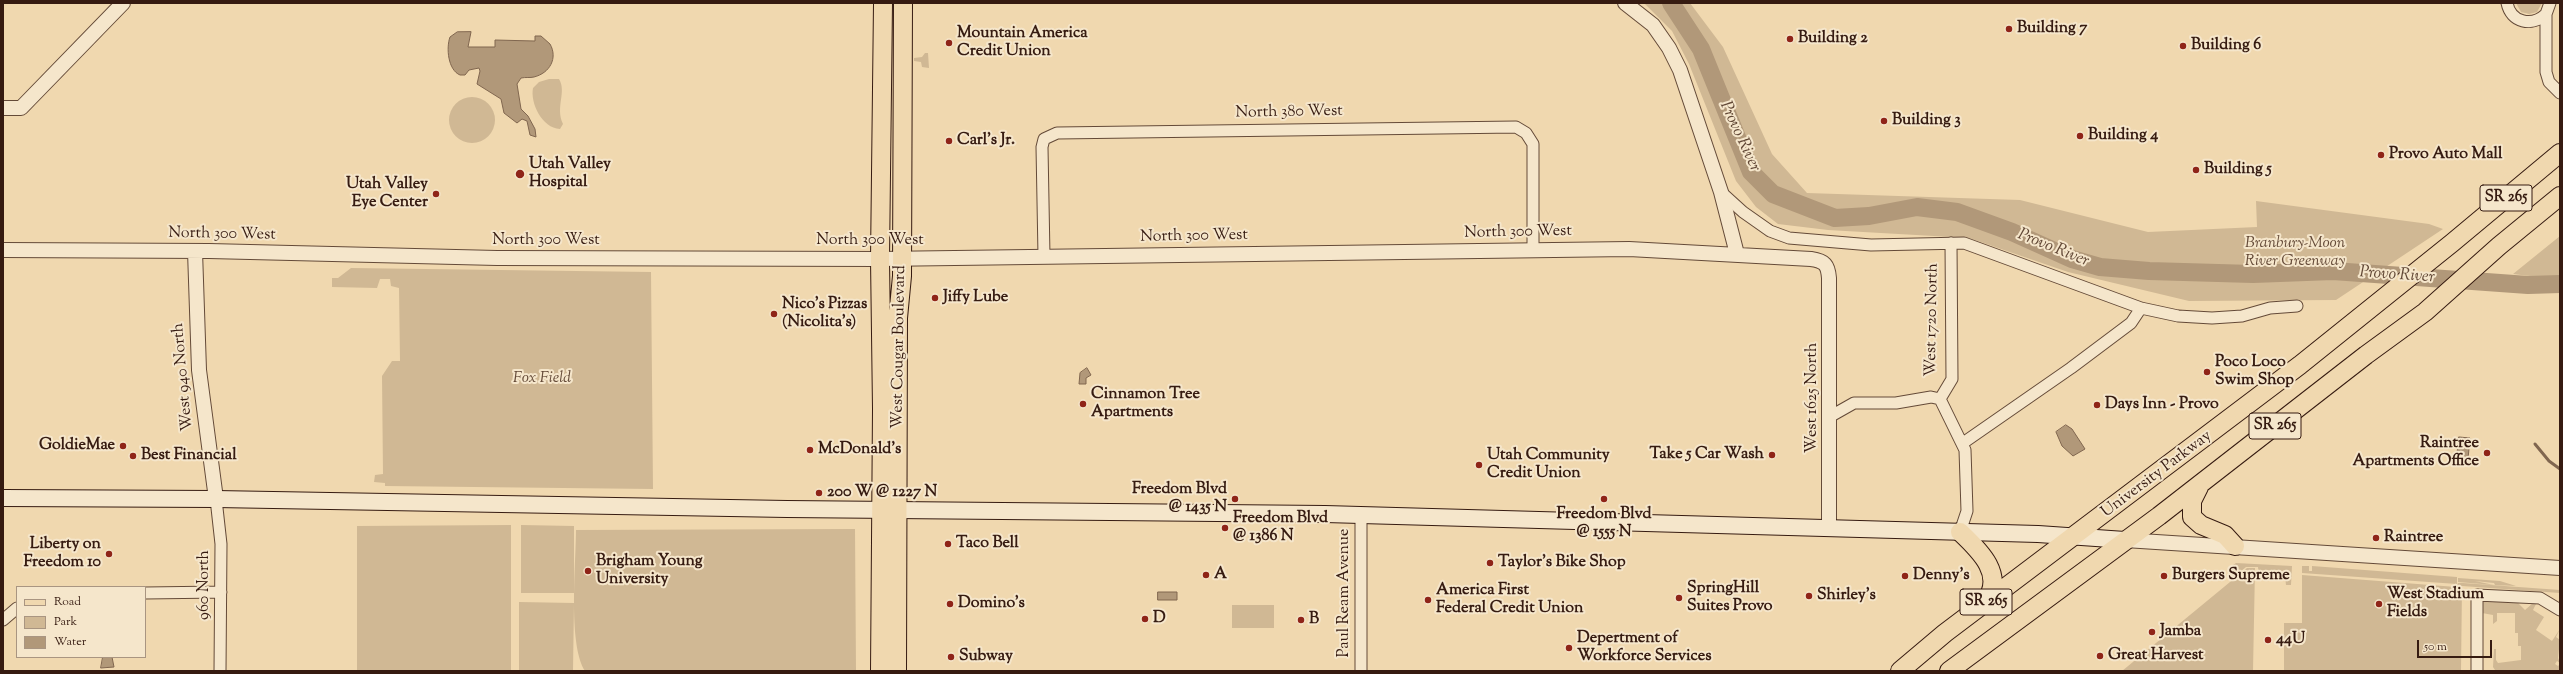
<!DOCTYPE html>
<style>
body{margin:0}
#map{position:relative;width:2563px;height:674px;overflow:hidden;background:#f0d8af;font-family:"Sorts Mill Goudy",serif}
canvas{display:block}
.frame{position:absolute;inset:0;border:4px solid #361b11;pointer-events:none}
.legend{position:absolute;left:16px;top:586px;width:130px;height:72px;box-sizing:border-box;background:#f5e6cb;border:1px solid #a99581;margin:0;padding:5px 7px;list-style:none;font-size:12px;color:#361b11}
.legend li{display:flex;align-items:center;gap:8px;height:20px}
.legend b{width:20px;border:1px solid #a99581}
.scale{position:absolute;left:2417px;top:640px;width:75px;height:18px;box-sizing:border-box;border:2px solid #361b11;border-top:0;padding-left:5px;font-size:12px;line-height:14px;white-space:nowrap;color:#361b11;-webkit-text-stroke:3px #f5e6cb;paint-order:stroke}
</style>
<div id="map">
<canvas width="2563" height="674"></canvas>
<div class="frame"></div>
<ul class="legend">
<li><b style="height:5px;background:#f0d8af"></b>Road</li>
<li><b style="height:11px;background:#d0b894"></b>Park</li>
<li><b style="height:11px;background:#b19879"></b>Water</li>
</ul>
<div class="scale">50 m</div>
</div>
<script>
const ctx = document.querySelector('canvas').getContext('2d');
ctx.lineJoin = 'round';
function paint(path, color) { ctx.fillStyle = color; ctx.fill(path, 'evenodd'); }
function stroke(path, color, width, dash) { ctx.strokeStyle = color; ctx.lineWidth = width; ctx.lineCap = dash ? 'butt' : 'round'; ctx.setLineDash(dash || []); ctx.stroke(path); }
function drawText(font, color, halo, rows, align = 'center') {
  ctx.font = font + ' "Sorts Mill Goudy",serif'; ctx.lineWidth = 4; ctx.setLineDash([]); ctx.textBaseline = 'middle'; ctx.strokeStyle = halo; ctx.fillStyle = color; for (const [text, x, y, turn = 0] of rows) {
    ctx.save(); ctx.translate(x, y); ctx.rotate((+turn || 0) * Math.PI / 180); ctx.textAlign = isNaN(turn) ? turn : align; if (halo) ctx.strokeText(text, 0, 0); ctx.fillText(text, 0, 0); ctx.restore();
  }
}
paint(new Path2D(`
 M1644,3H1690L1723,47L1772,154L1807,193L2020,200L2148,232L2257,227L2256,201L2429,224L2443,229L2336,300L2189,301L2068,272L1969,238L1828,230L1778,224L1756,207L1736,181L1689,64L1672,31Z
 M2516,3H2542L2537,12L2529,14L2521,12Z
 M925,53H928L929,68L922,67L921,62L914,61V58L922,57Z
 M549,79H559C567,92 555,107 563,124L560,129C542,128 530,103 533,88L539,82Z
 M449 120a23 23 0 1 1 46 0a23 23 0 1 1-46 0Z
 M2560,236V276L2538,277L2513,274Z
 M351,268L651,272L653,489L385,486V483L374,482L375,475L383,474L382,376L392,361H400L399,288L391,286L390,279H380L377,288L332,287V278H338Z
 M511,525V671H357V526Z
 M521,525L574,526V593H521Z
 M855,529L856,671H585C568,644 576,564 576,530Z
 M2236,563L2292,566L2291,585H2286L2285,576L2259,577L2258,567H2246L2233,578V565Z
 M2302,566H2309V571H2312V566L2457,577V584L2302,573Z
 M2247,568H2255L2253,671H2122Z
 M2302,575L2456,587L2458,583H2463L2560,590V593L2462,586L2461,671H2284V623H2302Z
 M2458,578L2500,581L2516,586L2495,585L2494,583L2475,581L2494,585L2458,582Z
 M2486,599L2517,602L2525,610L2533,603L2536,604L2533,610L2544,617L2536,630L2552,641L2560,629L2556,637L2560,640L2558,658L2560,663L2557,661L2555,664L2558,666L2560,664V671H2493L2495,670L2493,667L2494,649H2496V660L2498,663L2521,660V646H2518V633H2515V613H2497V621L2493,624V615L2482,613V603Z
 M519,602L574,603L573,671H519Z
 M1232,605H1274V628H1232Z`), '#d0b894');
const water = new Path2D(`
 M471,32L468,47H495V40L535,41V36H541L550,44C558,58 550,73 534,77C530,78 526,77 521,78L517,84L521,109L528,116L535,129L536,137L530,135L527,121L522,119L517,123L504,113L501,99L477,84L480,71L479,68L469,70L465,75H460C448,70 446,48 450,37L457,32Z
 M1087,368L1091,375L1086,378V384H1079L1080,373Z
 M2066,425L2072,429L2085,449L2073,456L2062,446L2056,432Z
 M2459,437L2470,438L2468,459L2457,458Z
 M1158,592H1177V600H1158Z
 M103,657H112L114,667L101,668Z`);
paint(water, '#b19879');
stroke(water, '#80664f', 1);
stroke(new Path2D(`
 M2535,444L2549,461L2560,469`), '#80664f', 3);
stroke(new Path2D(`
 M1671,3L1701,49L1751,172L1773,194L1835,218L1869,216L1917,207L1957,212L2012,232L2072,259L2100,267L2149,271L2253,274L2333,271L2528,285L2560,284`), '#b19879', 18);
const minor = new Path2D(`
 M2507,3C2511,23 2532,27 2546,14L2550,3
 M2546,14V72L2549,82L2560,93
 M1721,192L1743,212L1770,231L1789,238L1871,245L1964,243L2141,308L2178,316L2212,318L2242,316L2270,308L2297,306
 M1951,243L1952,379L1940,399L1965,450L1967,511L1960,532
 M1044,256L1042,147L1044,139L1057,133L1516,127L1526,133L1533,144V249
 M1831,416L1854,403H1896L1931,397L1940,399
 M1963,443L2071,368L2131,323L2141,308
 M216,499L221,544L220,671
 M1361,515V671
 M145,593L221,592
 M3,620L17,608
 M2477,671V595L2540,598L2560,610`);
const tertiary = new Path2D(`
 M1625,3L1653,25L1669,48L1680,70L1721,192L1737,254
 M3,108H21L123,3
 M3,250L209,251L497,258L880,259L1629,249L1811,259C1825,261 1828,265 1829,278V529
 M195,251L199,370L216,499
 M2125,540L2560,568`);
const secondary = new Path2D(`
 M3,498L216,499L787,509L1325,514L2038,534L2125,540`);
const primary = new Path2D(`
 M2199,487L2192,501V517L2201,525L2225,535L2235,546
 M1960,532C1979,550 2007,576 1984,603
 M880,671L882,409L880,259L883,3
 M897,671L898,318L902,276L903,3
 M1900,671L1945,633L2300,365L2452,243L2560,153
 M1949,671L2159,516L2366,355L2425,312L2499,246L2560,196`);
stroke(minor, '#644a38', 13);
stroke(tertiary, '#644a38', 16);
stroke(secondary, '#361b11', 18);
stroke(primary, '#361b11', 20);
stroke(minor, '#f5e6cb', 11);
stroke(tertiary, '#f5e6cb', 14);
stroke(secondary, '#f5e6cb', 16);
stroke(primary, '#f0d8af', 18);
for (const [x, y, r, color] of [
 [2009,29,4,"#8f2418"],
 [1790,39,4,"#8f2418"],
 [949,43,4,"#8f2418"],
 [2183,46,4,"#8f2418"],
 [1884,121,4,"#8f2418"],
 [2080,136,4,"#8f2418"],
 [949,141,4,"#8f2418"],
 [2381,155,4,"#8f2418"],
 [2196,170,4,"#8f2418"],
 [520,174,5,"#8f2418"],
 [436,194,4,"#8f2418"],
 [935,298,4,"#8f2418"],
 [774,314,4,"#8f2418"],
 [2207,372,4,"#8f2418"],
 [1083,404,4,"#8f2418"],
 [2097,405,4,"#8f2418"],
 [123,446,4,"#8f2418"],
 [810,450,4,"#8f2418"],
 [2487,453,4,"#8f2418"],
 [1772,455,4,"#8f2418"],
 [133,456,4,"#8f2418"],
 [1479,465,4,"#8f2418"],
 [819,493,4,"#8f2418"],
 [1235,499,4,"#8f2418"],
 [1604,499,4,"#8f2418"],
 [1225,528,4,"#8f2418"],
 [2376,538,4,"#8f2418"],
 [948,544,4,"#8f2418"],
 [109,554,4,"#8f2418"],
 [1490,563,4,"#8f2418"],
 [588,571,4,"#8f2418"],
 [1206,575,4,"#8f2418"],
 [1905,576,4,"#8f2418"],
 [2164,576,4,"#8f2418"],
 [1809,596,4,"#8f2418"],
 [1679,598,4,"#8f2418"],
 [1428,600,4,"#8f2418"],
 [950,604,4,"#8f2418"],
 [2379,604,4,"#8f2418"],
 [1145,619,4,"#8f2418"],
 [1301,620,4,"#8f2418"],
 [2152,632,4,"#8f2418"],
 [2268,640,4,"#8f2418"],
 [1569,648,4,"#8f2418"],
 [2100,656,4,"#8f2418"],
 [951,657,4,"#8f2418"]
]) { const dot = new Path2D(); dot.arc(x, y, r, 0, 2 * Math.PI); ctx.fillStyle = color; ctx.fill(dot); stroke(dot, '#f5e6cb', 1.5); }
for (const [x, y, w] of [
 [2506,198,52],
 [2275,426,52],
 [1986,602,52]
]) { const box = new Path2D(); box.roundRect(x - w / 2, y - 13, w, 26, 3); ctx.fillStyle = '#f5e6cb'; ctx.fill(box); stroke(box, '#361b11', 1); }
drawText('bold 15px', '#361b11', null, [
 ["SR 265",2506,198],
 ["SR 265",2275,426],
 ["SR 265",1986,602]
]);
drawText('bold 16px', '#361b11', '#f5e6cb', [
 ["Building 7",2017,29],
 ["Mountain America",957,34],
 ["Credit Union",957,52],
 ["Building 2",1798,39],
 ["Building 6",2191,46],
 ["Building 3",1892,121],
 ["Building 4",2088,136],
 ["Carl's Jr.",957,141],
 ["Provo Auto Mall",2389,155],
 ["Utah Valley",529,165],
 ["Hospital",529,183],
 ["Building 5",2204,170],
 ["Utah Valley",428,185,"right"],
 ["Eye Center",428,203,"right"],
 ["Jiffy Lube",943,298],
 ["Nico's Pizzas",782,305],
 ["(Nicolita's)",782,323],
 ["Poco Loco",2215,363],
 ["Swim Shop",2215,381],
 ["Cinnamon Tree",1091,395],
 ["Apartments",1091,413],
 ["Days Inn - Provo",2105,405],
 ["Raintree",2479,444,"right"],
 ["Apartments Office",2479,462,"right"],
 ["GoldieMae",115,446,"right"],
 ["McDonald's",818,450],
 ["Take 5 Car Wash",1764,455,"right"],
 ["Best Financial",141,456],
 ["Utah Community",1487,456],
 ["Credit Union",1487,474],
 ["Freedom Blvd",1227,490,"right"],
 ["@ 1435 N",1227,508,"right"],
 ["200 W @ 1227 N",827,493],
 ["Freedom Blvd",1604,515,"center"],
 ["@ 1555 N",1604,533,"center"],
 ["Freedom Blvd",1233,519],
 ["@ 1386 N",1233,537],
 ["Raintree",2384,538],
 ["Taco Bell",956,544],
 ["Liberty on",101,545,"right"],
 ["Freedom 10",101,563,"right"],
 ["Brigham Young",596,562],
 ["University",596,580],
 ["Taylor's Bike Shop",1498,563],
 ["A",1214,575],
 ["Denny's",1913,576],
 ["Burgers Supreme",2172,576],
 ["SpringHill",1687,589],
 ["Suites Provo",1687,607],
 ["America First",1436,591],
 ["Federal Credit Union",1436,609],
 ["West Stadium",2387,595],
 ["Fields",2387,613],
 ["Shirley's",1817,596],
 ["Domino's",958,604],
 ["D",1153,619],
 ["B",1309,620],
 ["Jamba",2160,632],
 ["Depertment of",1577,639],
 ["Workforce Services",1577,657],
 ["44U",2276,640],
 ["Great Harvest",2108,656],
 ["Subway",959,657]
], 'left');
drawText('16px', '#361b11', '#f5e6cb', [
 ["North 380 West",1289,113,-1],
 ["North 300 West",1518,233,-1],
 ["North 300 West",222,235,1],
 ["North 300 West",1194,237,-1],
 ["North 300 West",546,241],
 ["North 300 West",870,241],
 ["West 1720 North",1933,320,-89],
 ["West Cougar Boulevard",900,347,-89],
 ["West 940 North",184,377,-95],
 ["West 1625 North",1813,398,-90],
 ["University Parkway",2157,475,-37],
 ["960 North",205,585,-90],
 ["Paul Ream Avenue",1345,593,-90]
]);
drawText('italic 16px', '#644a38', '#f5e6cb', [
 ["Branbury-Moon",2295,244],
 ["River Greenway",2295,262],
 ["Fox Field",542,379]
]);
drawText('italic 17px', '#614735', '#f5e6cb', [
 ["Provo River",1739,137,65],
 ["Provo River",2053,249,22],
 ["Provo River",2397,276,4]
]);
</script>
